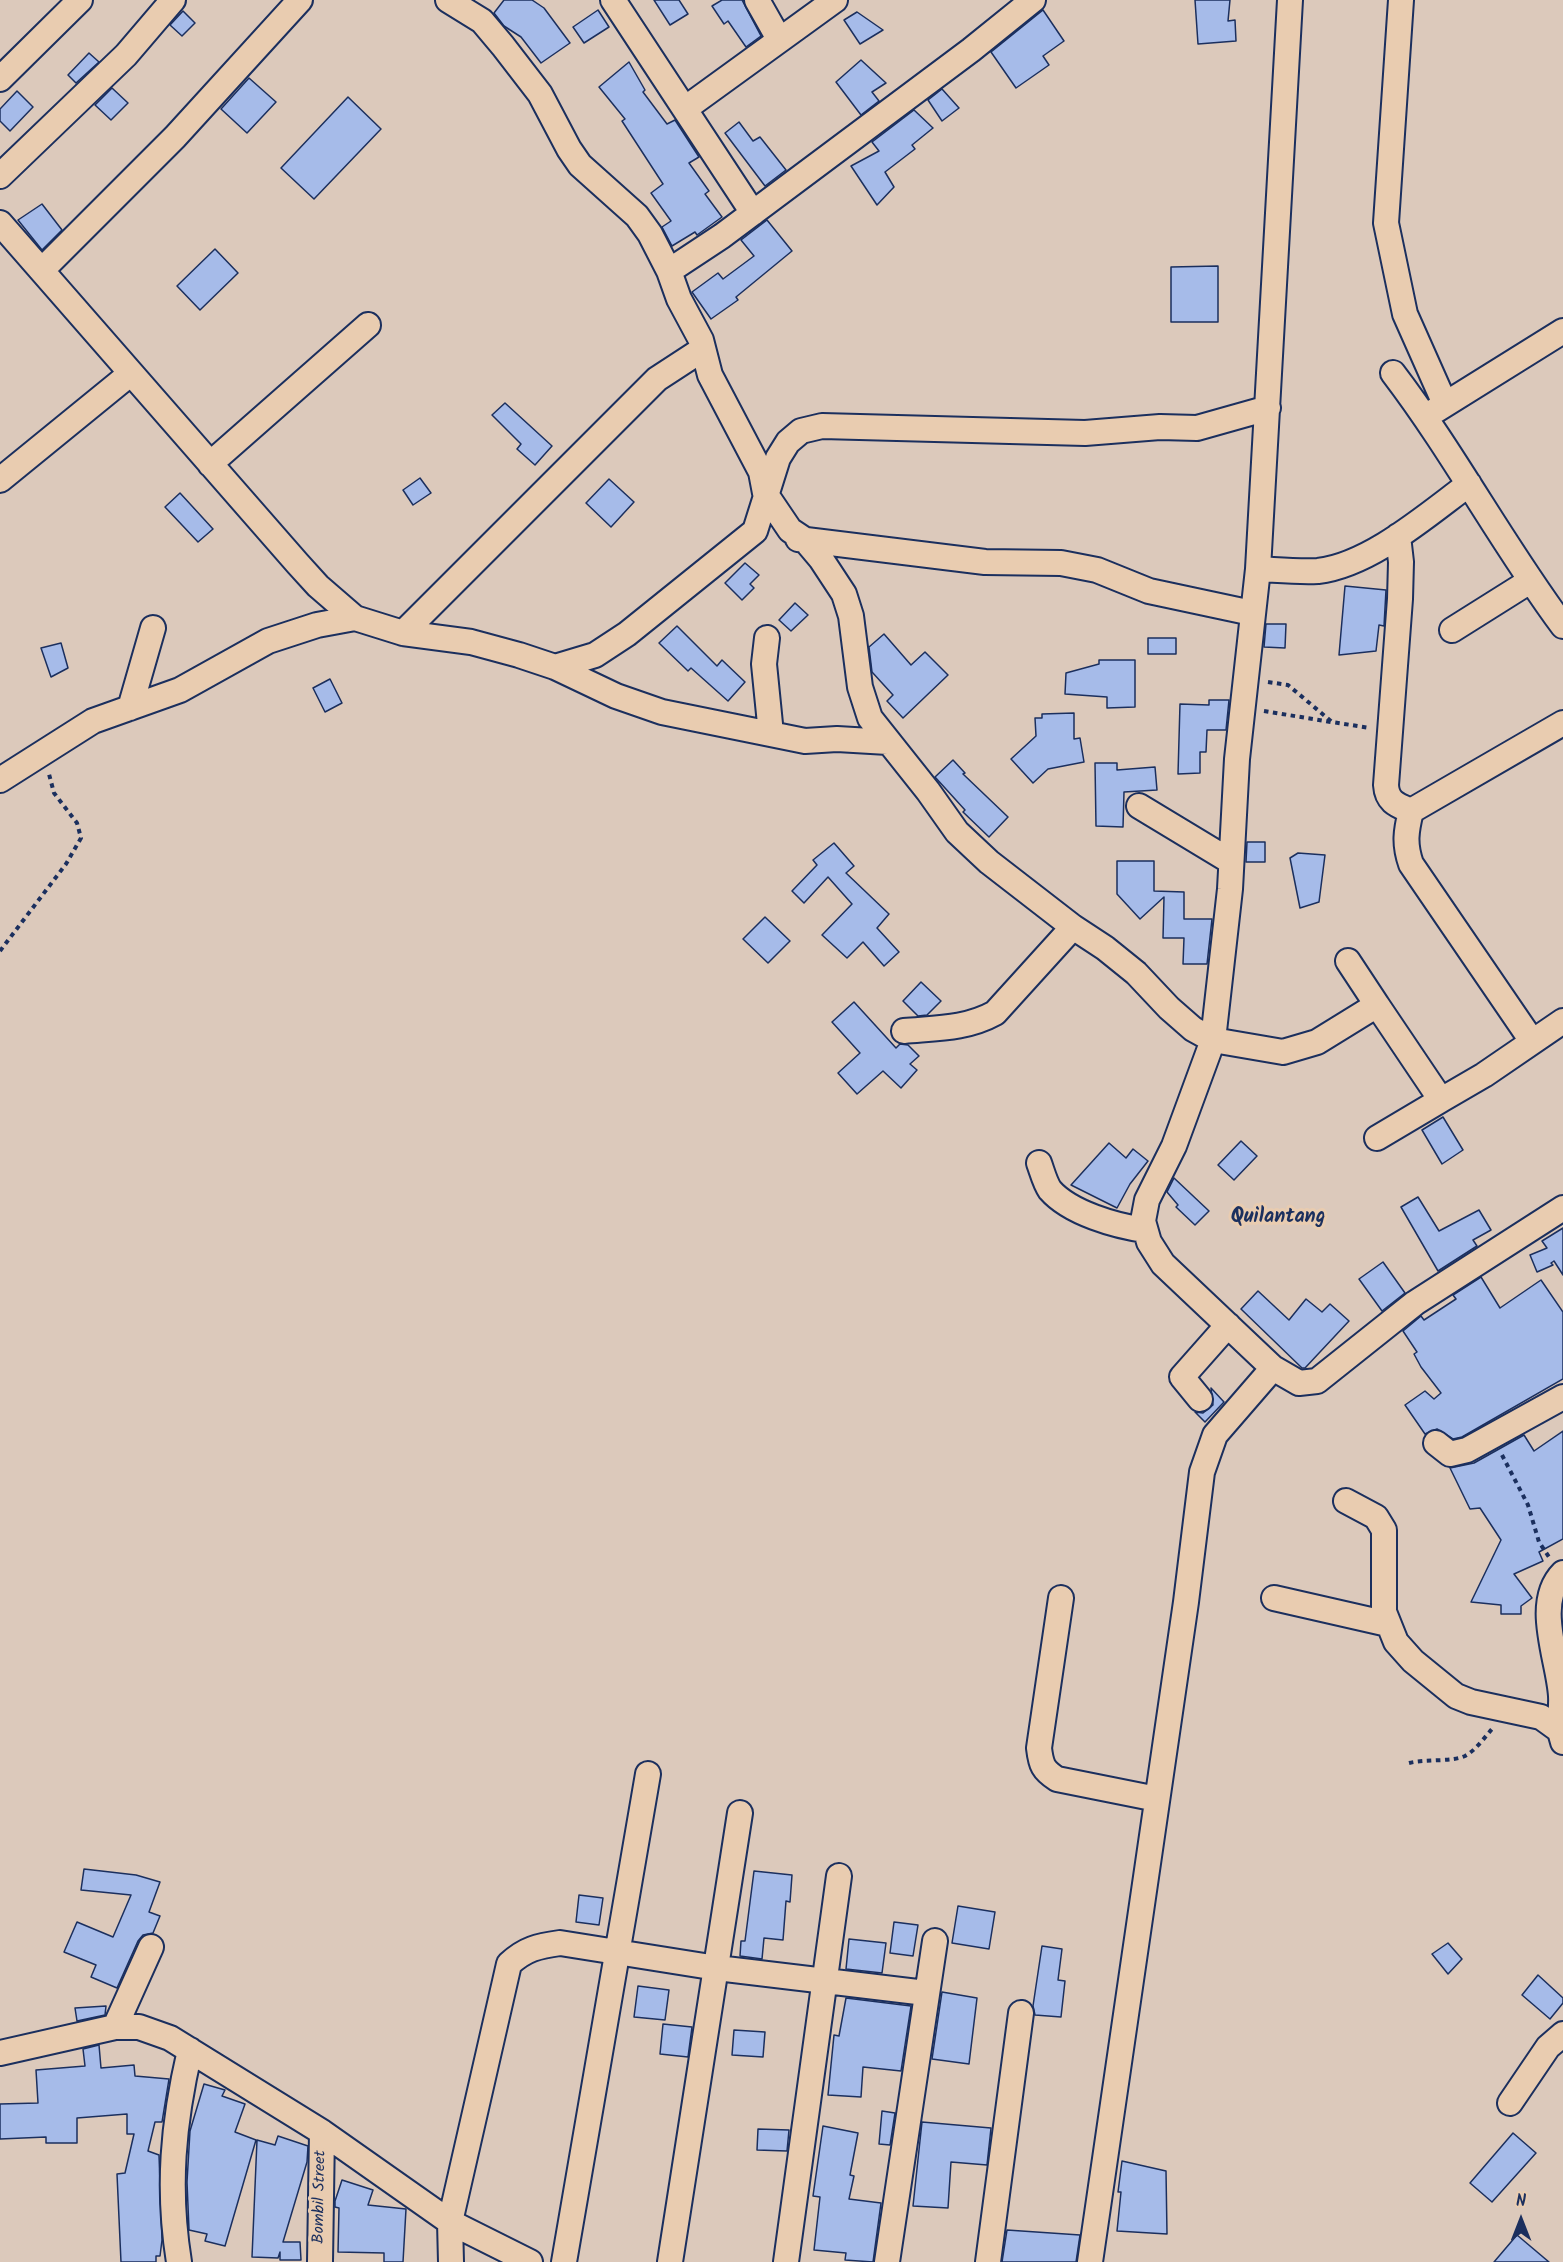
<!DOCTYPE html>
<style>
body{margin:0}
#map{position:relative;width:1563px;height:2262px;overflow:hidden;background:#dcc9bb;font-family:Kalam,sans-serif}
canvas{display:block}
.north{position:absolute;left:1491px;top:2190px;width:60px;height:60px;-webkit-text-stroke:4px #e9ccb0;paint-order:stroke;rotate:0deg;font-size:16px;font-weight:700;line-height:24px;text-align:center;color:#1b2f5e}
.north::after{content:'';display:block;margin:auto;width:21px;height:27px;background:#1b2f5e;clip-path:polygon(50% 0,100% 100%,50% 72%,0 100%)}
</style>
<div id="map">
<canvas width="1563" height="2262"></canvas>
<div class="north">N</div>
</div>
<script>
const ctx = document.querySelector('canvas').getContext('2d');
ctx.lineJoin = 'round';
function paint(path, color) { ctx.fillStyle = color; ctx.fill(path, 'evenodd'); }
function stroke(path, color, width, dash) { ctx.strokeStyle = color; ctx.lineWidth = width; ctx.lineCap = dash ? 'butt' : 'round'; ctx.setLineDash(dash || []); ctx.stroke(path); }
function drawText(font, color, halo, rows, align = 'center') {
  ctx.font = font + ' Kalam,sans-serif'; ctx.lineWidth = 6; ctx.setLineDash([]); ctx.textBaseline = 'middle'; ctx.strokeStyle = halo; ctx.fillStyle = color; for (const [text, x, y, turn = 0] of rows) {
    ctx.save(); ctx.translate(x, y); ctx.rotate((+turn || 0) * Math.PI / 180); ctx.textAlign = isNaN(turn) ? turn : align; if (halo) ctx.strokeText(text, 0, 0); ctx.fillText(text, 0, 0); ctx.restore();
  }
}
const building = new Path2D(`
 M504,0H532L544,8L570,43L541,63L521,37L504,26L494,13Z
 M654,0H679L688,14L670,25Z
 M722,0H742L761,36L746,47L728,21L724,24L712,6Z
 M1195,0H1230L1228,21L1235,20L1236,41L1198,44Z
 M598,10L609,27L584,43L573,27Z
 M1043,10L1064,41L1043,56L1049,65L1016,88L991,52Z
 M183,11L195,23L182,36L170,25Z
 M857,12L883,30L860,44L844,20Z
 M89,53L99,62L76,83L68,75Z
 M861,60L886,83L872,92L879,101L861,115L836,82Z
 M629,62L645,90L643,92L667,124L675,120L699,157L689,163L709,191L705,194L722,217L697,235L695,232L672,246L662,227L671,221L651,193L663,184L622,121L625,119L599,87Z
 M249,78L276,102L247,133L221,109Z
 M112,88L128,103L111,120L95,105Z
 M942,89L959,108L942,121L928,100Z
 M17,91L33,107L10,131L0,121V109Z
 M348,97L381,129L314,199L281,168Z
 M914,110L933,128L912,145L915,149L885,172L894,187L877,205L851,166L879,151L872,142Z
 M739,122L753,141L760,137L786,170L765,186L725,133Z
 M42,204L62,230L42,250L18,220Z
 M767,220L792,251L736,297L738,300L711,319L692,292L718,273L723,279L754,256L741,240Z
 M215,249L238,273L200,310L177,286Z
 M1218,266V322H1171V267Z
 M505,403L552,446L535,465L517,449L521,444L492,415Z
 M420,478L431,493L413,505L403,490Z
 M609,479L634,502L611,527L586,503Z
 M180,493L213,529L198,542L165,507Z
 M745,563L759,575L750,584L754,588L742,600L725,583Z
 M1345,586L1386,590L1384,626L1379,625L1376,651L1339,655Z
 M795,603L808,615L791,631L779,620Z
 M1266,624H1286L1285,648L1264,647Z
 M677,626L717,666L722,660L745,682L728,701L691,668L688,671L659,643Z
 M884,634L911,665L925,652L948,675L903,718L887,701L893,695L872,672L869,647Z
 M1148,638H1176V654H1148Z
 M61,643L68,668L51,677L41,648Z
 M1099,660H1135V707L1107,708V697L1065,694L1066,673L1099,664Z
 M330,679L342,703L325,712L313,688Z
 M1209,700H1229L1226,730H1207L1206,752H1200V773L1178,774L1180,704L1209,705Z
 M1074,713V739L1080,738L1084,762L1048,769L1033,783L1011,759L1036,736L1035,718H1042V714Z
 M953,760L965,773L963,774L1008,817L989,837L963,812L965,810L935,777Z
 M1095,763H1117V770L1155,767L1157,790L1124,792L1123,827L1096,826Z
 M1247,842H1265V862H1246Z
 M834,843L854,866L846,873L889,914L877,928L899,952L884,966L863,942L847,958L822,935L852,904L828,877L804,903L792,891L817,865L813,860Z
 M1298,853L1325,855L1319,902L1300,908L1290,858Z
 M1117,861H1154V891L1184,892V919H1212L1207,964H1183L1184,938H1163L1164,897L1140,919L1117,894Z
 M765,917L790,941L768,963L743,939Z
 M921,982L941,1001L927,1015L918,1016L903,1001Z
 M854,1002L896,1048L900,1044L908,1045L919,1056L910,1064L917,1070L901,1088L883,1071L857,1094L838,1073L860,1053L832,1022Z
 M1443,1117L1463,1150L1442,1164L1422,1130Z
 M1241,1141L1257,1156L1234,1180L1218,1165Z
 M1109,1143L1126,1158L1133,1149L1148,1161L1130,1184L1117,1208L1071,1185Z
 M1174,1178L1209,1211L1195,1225L1176,1207L1178,1205L1167,1192Z
 M1418,1197L1439,1231L1479,1210L1491,1230L1473,1240L1477,1246L1438,1271L1401,1207Z
 M1563,1228V1275L1554,1261L1551,1263L1553,1265L1537,1272L1530,1255L1547,1248L1542,1241Z
 M1383,1262L1405,1293L1382,1311L1359,1279Z
 M1481,1277L1500,1308L1541,1280L1563,1312V1379L1462,1437L1453,1439L1437,1429L1425,1434L1405,1405L1425,1391L1434,1399L1441,1393L1421,1367L1414,1354L1417,1352L1403,1331L1421,1316L1424,1320L1456,1299L1453,1295Z
 M1258,1291L1289,1320L1306,1299L1322,1312L1330,1304L1349,1321L1305,1368H1302L1241,1309Z
 M1211,1388L1224,1402L1205,1422L1195,1412L1203,1413L1213,1405Z
 M1563,1431V1539L1539,1552L1543,1561L1514,1574L1532,1598L1521,1606V1614H1501V1605L1471,1602L1501,1540L1480,1508L1470,1509L1450,1468L1474,1463L1524,1435L1534,1451Z
 M84,1869L136,1875L160,1882L149,1912L160,1916L153,1933L143,1935L138,1941L117,1988L91,1977L96,1965L64,1952L77,1922L113,1937L131,1895L81,1890Z
 M754,1871L792,1875L790,1902L786,1901L783,1940L764,1938L762,1959L740,1956L741,1941H745Z
 M579,1895L603,1898L599,1925L576,1922Z
 M958,1906L995,1912L989,1949L952,1943Z
 M894,1922L918,1925L913,1956L890,1953Z
 M849,1939L886,1943L882,1973L846,1969Z
 M1448,1943L1462,1959L1448,1974L1432,1954Z
 M1042,1946L1062,1949L1058,1980L1065,1981L1061,2017L1035,2015L1033,2006Z
 M1538,1975L1563,1998V2003L1550,2019L1522,1995Z
 M638,1986L669,1990L665,2020L634,2017Z
 M942,1992L977,1998L969,2064L932,2059Z
 M846,1998L911,2006L901,2071L863,2067L861,2097L828,2095L834,2035L839,2036Z
 M106,2006L105,2015L77,2021L75,2008Z
 M663,2024L692,2027L688,2057L660,2054Z
 M734,2030L765,2032L763,2057L732,2055Z
 M99,2045L101,2068L134,2065L135,2076L169,2079L162,2122H155L148,2151L159,2155L162,2240L160,2256H156V2262H121L117,2174L125,2173L134,2134H127V2114L77,2118V2143H46V2137L0,2139V2104L38,2103L36,2070L85,2066L83,2049Z
 M204,2084L225,2090L222,2096L245,2104L235,2132L256,2140L225,2246L205,2241L207,2234L189,2230L187,2182L190,2131Z
 M882,2111L895,2113L890,2145L879,2144Z
 M922,2122L991,2128L987,2165L951,2162L948,2208L913,2206Z
 M823,2126L858,2133L850,2175L854,2176L849,2199L881,2203L873,2262L845,2260L846,2253L814,2250L820,2197L813,2196Z
 M758,2129L789,2130L787,2151L757,2150Z
 M1513,2133L1536,2153L1492,2202L1470,2183Z
 M278,2136L308,2146L307,2162L283,2242H300L301,2260H280V2252L278,2258L252,2257L257,2140L275,2145Z
 M1122,2161L1166,2171L1167,2234L1117,2231L1121,2192H1118Z
 M342,2180L373,2190L368,2205L406,2209L403,2262H384V2253L338,2252L339,2208L335,2207V2201Z
 M1007,2230L1080,2235L1076,2262H1002Z
 M1517,2235L1549,2262H1494Z`);
paint(building, '#a6bbe9');
stroke(building, '#1b2f5e', 1.5);
const minor = new Path2D(`
 M448,0L482,21L503,46L540,94L569,149L580,165L637,216L650,234L669,271
 M613,0L753,213
 M757,0L779,39
 M1033,0L971,50L722,236L669,271L679,299L701,340L710,375L761,472L765,493L790,530L805,540L821,559L844,594L851,616L860,687L870,718L928,791L957,832L989,862L1073,927L1105,948L1136,973L1169,1008L1193,1029L1213,1040L1174,1146L1147,1200L1143,1221L1149,1242L1163,1264L1273,1368L1299,1383L1317,1381L1415,1303L1563,1208
 M1290,0L1258,569L1237,759L1230,889L1213,1040L1283,1052L1317,1042L1377,1005L1441,1100L1484,1075L1563,1021
 M1401,0L1386,223L1405,314L1445,404
 M0,79L80,0
 M686,108L835,0
 M0,176L126,55L173,0
 M0,223L298,564L318,586L355,618L403,633L471,642L519,655L555,667L616,696L662,712L805,741L837,739L888,742
 M42,270L175,137L300,0
 M1393,373C1454,453 1502,544 1563,626
 M1433,412L1563,331
 M210,464L368,325
 M0,480L130,374
 M1398,536L1401,562L1400,599L1386,785C1387,802 1397,805 1411,811
 M798,539L985,562L1061,563L1097,570L1149,591L1252,613
 M1258,569C1278,570 1298,572 1318,571C1370,565 1427,515 1469,484
 M1452,630L1530,581
 M403,633L657,379L703,349
 M767,638L764,664L771,734
 M555,667L595,655L627,634L755,531L778,458L788,442L801,431L822,426L1085,433L1160,427L1197,428L1268,408
 M130,708L153,628
 M0,780L93,721L180,690L268,641L317,625L355,618
 M1139,806L1230,861
 M1348,961L1377,1005
 M904,1031C936,1028 966,1029 995,1013L1073,927
 M1532,1041L1411,864C1404,844 1406,831 1411,811L1563,723
 M1377,1138L1441,1100
 M1039,1163C1042,1171 1045,1183 1050,1190C1070,1213 1116,1226 1145,1230
 M1200,1399L1182,1377L1228,1325
 M1436,1443L1450,1454L1467,1450L1563,1397
 M1346,1501L1376,1517L1384,1530V1612L1396,1642L1413,1661L1456,1696L1471,1702L1541,1717L1559,1730
 M1563,1573C1533,1603 1559,1660 1561,1696C1562,1713 1557,1726 1563,1742
 M1061,1598L1039,1748C1041,1765 1043,1770 1057,1779L1157,1799
 M1274,1598L1388,1624
 M115,2027L151,1947
 M0,2053L115,2027H139L170,2038L322,2132L450,2222L530,2262
 M1510,2103L1548,2047L1563,2034
 M179,2262C167,2188 173,2123 190,2050
 M320,2262L322,2132
 M451,2262L450,2222L509,1964C525,1949 538,1946 560,1943L717,1968L926,1993
 M564,2262L648,1774
 M670,2262L740,1813
 M786,2262L839,1876
 M887,2262L935,1941
 M988,2262L1021,2013
 M1090,2262L1186,1602L1202,1472L1215,1435L1273,1368`);
stroke(minor, '#1b2f5e', 28);
stroke(new Path2D(`
 M1268,682L1288,685L1332,722L1370,728
 M1264,711L1331,722
 M0,951L66,864L81,838L77,823L54,793L49,774
 M1502,1455L1528,1505L1539,1542L1549,1557
 M1409,1763C1425,1759 1452,1762 1465,1756C1476,1750 1484,1738 1492,1729`), '#1b2f5e', 4, [4.5, 4.5]);
stroke(minor, '#e9ccb0', 24);
drawText('16px', '#1b2f5e', '#e9ccb0', [
 ["Bombil Street",321,2197,-89]
]);
drawText('bold 20px', '#1b2f5e', '#e9ccb0', [
 ["Quilantang",1278,1219]
]);
</script>
